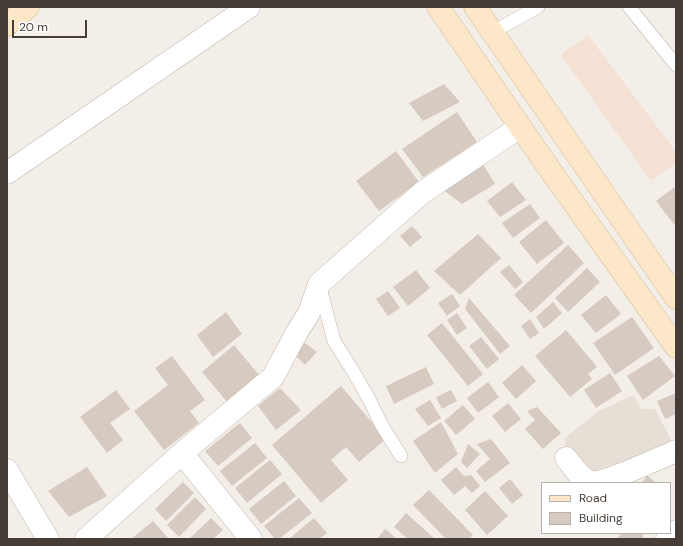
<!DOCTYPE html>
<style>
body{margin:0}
#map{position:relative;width:683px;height:546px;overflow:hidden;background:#f3eee8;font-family:"DM Sans",sans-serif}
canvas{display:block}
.frame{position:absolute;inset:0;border:8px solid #463d37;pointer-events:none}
.legend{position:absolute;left:541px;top:482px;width:130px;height:52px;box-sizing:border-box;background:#fff;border:1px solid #b5b1af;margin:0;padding:5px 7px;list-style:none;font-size:12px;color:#463d37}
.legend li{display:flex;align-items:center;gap:8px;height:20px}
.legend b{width:20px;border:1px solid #b5b1af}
.scale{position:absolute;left:12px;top:20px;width:75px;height:18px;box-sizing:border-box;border:2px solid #463d37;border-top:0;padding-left:5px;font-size:12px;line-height:14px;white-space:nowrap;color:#463d37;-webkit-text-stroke:3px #fff;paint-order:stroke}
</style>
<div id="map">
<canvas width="683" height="546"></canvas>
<div class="frame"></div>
<ul class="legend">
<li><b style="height:5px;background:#fce7c9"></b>Road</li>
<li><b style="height:11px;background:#d7cac1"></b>Building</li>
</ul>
<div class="scale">20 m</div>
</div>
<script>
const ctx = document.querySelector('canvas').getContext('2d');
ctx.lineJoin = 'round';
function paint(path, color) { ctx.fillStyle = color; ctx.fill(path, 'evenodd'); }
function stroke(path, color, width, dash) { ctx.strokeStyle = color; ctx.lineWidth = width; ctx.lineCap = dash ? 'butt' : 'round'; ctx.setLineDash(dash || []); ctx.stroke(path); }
paint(new Path2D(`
 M634,395L641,409H655L674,446L609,471L584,472L566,451L565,438L599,411Z`), '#e7dfd6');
paint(new Path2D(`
 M588,35L676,152V163L651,181L561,55Z`), '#f4e1d4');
paint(new Path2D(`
 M444,84L460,102L423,121L409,103Z
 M457,112L477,142L423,177L402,149Z
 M396,151L419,182L379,211L356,181Z
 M483,164L495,184L462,204L442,189Z
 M512,182L526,200L500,217L487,201Z
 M676,186V227L656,201Z
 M530,204L540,218L513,238L502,223Z
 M546,220L564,243L537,264L519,242Z
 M412,226L422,237L410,247L400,236Z
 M478,234L501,258L460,295L434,271Z
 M568,245L584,263L531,313L514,295Z
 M509,265L523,282L515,289L500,272Z
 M587,268L600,282L568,312L555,298Z
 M416,270L430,288L408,306L393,287Z
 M388,291L400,308L388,316L376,299Z
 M452,294L460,306L447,316L438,303Z
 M606,295L621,314L596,333L581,315Z
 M469,298L510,346L500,354L465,309Z
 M553,302L562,313L544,329L536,317Z
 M226,312L242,334L213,357L197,335Z
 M457,313L467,328L457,335L447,320Z
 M632,317L654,348L615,375L593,343Z
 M530,319L539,333L530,339L521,326Z
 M442,323L483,374L468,386L427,335Z
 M566,330L597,367L588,374L592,379L570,397L535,356Z
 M481,337L499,359L487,369L469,346Z
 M305,343L317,352L305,365L295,355Z
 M234,345L259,375L228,403L202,372Z
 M172,356L205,400L190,411L199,423L164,450L134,411L168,385L155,368Z
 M659,356L675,376L643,400L627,376Z
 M522,365L536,381L516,399L502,383Z
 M426,367L434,384L394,404L386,386Z
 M610,373L622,391L596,408L584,390Z
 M488,382L499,397L478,413L467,398Z
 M341,386L386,439L359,462L346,447L331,460L348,480L321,503L272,445Z
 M280,388L301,410L276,430L258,406Z
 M116,390L130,409L110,423L123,440L107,453L80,417Z
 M451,390L457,401L442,409L436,397Z
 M676,393V414L665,419L657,401Z
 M430,400L441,418L428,426L415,409Z
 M508,403L521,419L505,432L492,416Z
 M463,405L475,419L456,435L444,421Z
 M537,407L561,433L543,449L525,429L535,420L527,411Z
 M441,422L458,454L435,473L413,441Z
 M240,423L252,438L218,466L205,451Z
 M491,439L510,463L485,482L476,471L490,459L477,444Z
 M255,443L267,458L232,486L220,471Z
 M468,444L480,454L467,468L461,462Z
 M270,460L282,474L247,503L235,488Z
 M87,467L107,496L69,517L48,491Z
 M456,467L464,476L471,475L480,486L472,493L465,486L454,495L441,480Z
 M647,475L656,483H642Z
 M510,479L523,495L512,504L499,488Z
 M284,481L296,496L261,524L249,509Z
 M183,482L194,493L166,521L155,509Z
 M429,490L473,535L469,539H446L413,505Z
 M485,491L508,516L487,535L465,510Z
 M195,497L206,509L179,537L167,525Z
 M299,498L312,513L279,539H275L264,526Z
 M406,513L435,539H408L394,527Z
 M211,518L223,530L213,539H189Z
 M314,518L327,533L319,539H289Z
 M153,521L169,539H131Z
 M385,529L397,539H377Z
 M622,533H645L642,536L645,539H620L618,537Z`), '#d7cac1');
const service = new Path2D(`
 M629,7L676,65
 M493,32L538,7
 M320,288L334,341L353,371L369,399L381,424L401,456`);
const minor = new Path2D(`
 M7,173L249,7
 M182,453L251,539
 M566,458C573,466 580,480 592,482C604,484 662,457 676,451
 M7,470L48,539
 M86,539L182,453L273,377L297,332L309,313L319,284L423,192L520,127`);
const tertiary = new Path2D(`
 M667,539L676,531`);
const secondary = new Path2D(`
 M438,7L548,167L676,347
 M475,7L676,298
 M7,25L28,7`);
stroke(service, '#beb4ab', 14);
stroke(minor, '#beb4ab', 23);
stroke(tertiary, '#beb4ab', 23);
stroke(secondary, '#d4bb9c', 23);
stroke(service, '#fff', 13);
stroke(minor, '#fff', 22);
stroke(tertiary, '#fff', 22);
stroke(secondary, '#fce7c9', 22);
</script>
